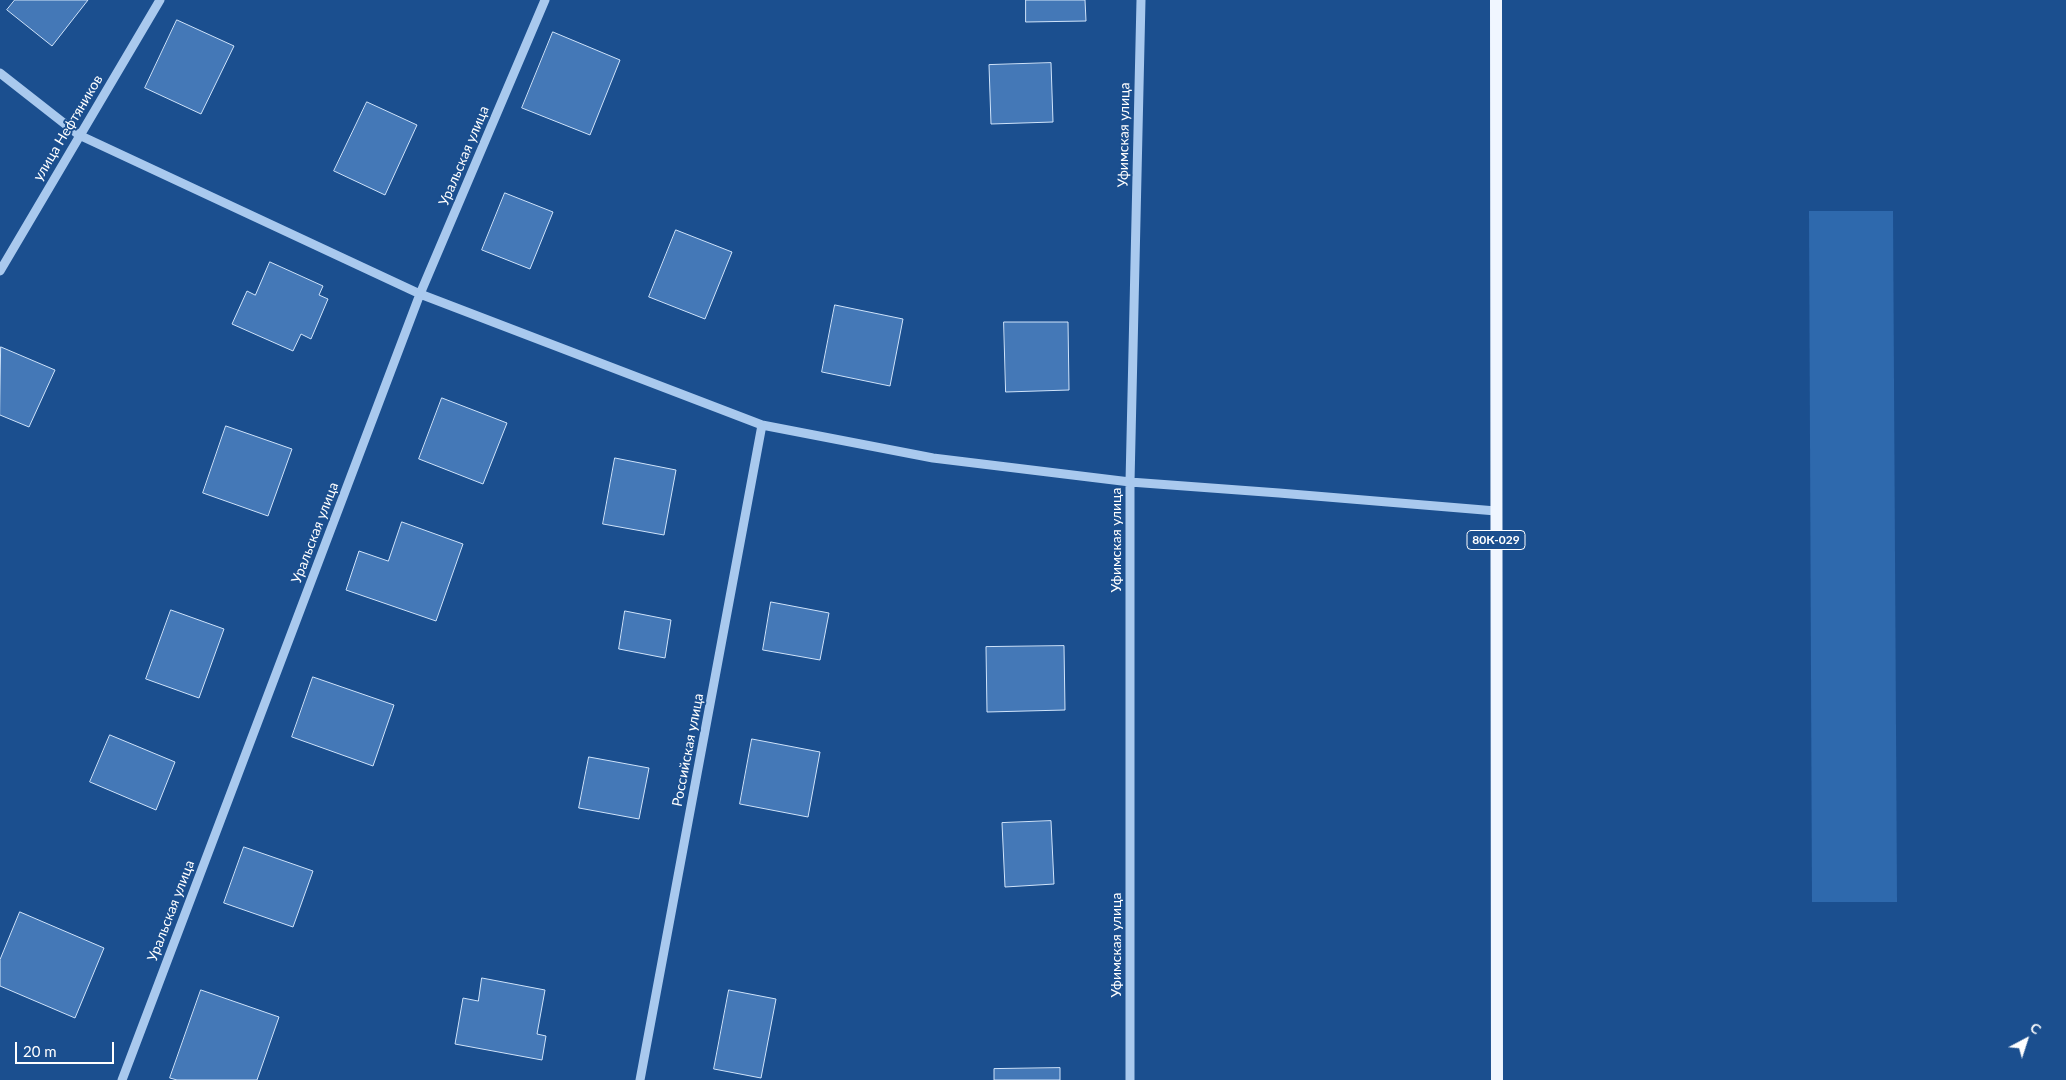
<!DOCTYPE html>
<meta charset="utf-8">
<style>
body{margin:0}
#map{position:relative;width:2066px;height:1080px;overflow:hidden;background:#1b4f8f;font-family:Lato,sans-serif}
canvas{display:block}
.north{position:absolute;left:2001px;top:1015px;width:50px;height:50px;-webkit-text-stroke:4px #1b4f8f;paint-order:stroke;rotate:40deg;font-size:14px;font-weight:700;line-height:20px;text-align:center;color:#fff}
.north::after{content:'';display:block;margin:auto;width:18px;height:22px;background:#fff;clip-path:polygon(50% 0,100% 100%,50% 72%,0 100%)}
.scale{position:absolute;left:15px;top:1042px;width:99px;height:22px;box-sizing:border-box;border:2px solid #fff;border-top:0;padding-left:6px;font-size:15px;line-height:18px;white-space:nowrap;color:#fff;-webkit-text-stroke:4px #1b4f8f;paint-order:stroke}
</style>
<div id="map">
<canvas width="2066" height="1080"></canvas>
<div class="north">С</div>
<div class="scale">20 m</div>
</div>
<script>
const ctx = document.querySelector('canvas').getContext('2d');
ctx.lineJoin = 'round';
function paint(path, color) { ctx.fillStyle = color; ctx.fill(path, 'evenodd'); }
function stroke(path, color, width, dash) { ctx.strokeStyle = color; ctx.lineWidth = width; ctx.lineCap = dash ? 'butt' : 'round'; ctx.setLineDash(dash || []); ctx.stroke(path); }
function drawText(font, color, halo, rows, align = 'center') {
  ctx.font = font + ' Lato,sans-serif'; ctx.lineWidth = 4; ctx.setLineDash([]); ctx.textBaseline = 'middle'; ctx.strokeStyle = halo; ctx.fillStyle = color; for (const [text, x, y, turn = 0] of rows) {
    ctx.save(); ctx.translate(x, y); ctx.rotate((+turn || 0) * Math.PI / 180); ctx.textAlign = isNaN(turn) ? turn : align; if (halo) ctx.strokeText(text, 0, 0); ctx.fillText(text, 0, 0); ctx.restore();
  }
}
paint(new Path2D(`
 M1809,211H1893L1897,902H1812Z`), '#2e69ad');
const building = new Path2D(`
 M15,0H88L52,46L7,10Z
 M1026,0H1085L1086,21L1026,22Z
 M177,20L234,46L201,114L145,88Z
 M553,32L620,60L590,135L522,108Z
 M1051,63L1053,122L991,124L989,65Z
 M367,102L417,125L385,195L334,171Z
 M505,193L553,212L530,269L482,250Z
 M676,230L732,252L705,319L649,297Z
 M270,262L323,286L319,295L328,299L311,339L301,334L293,351L232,324L247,291L255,295Z
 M835,305L903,319L890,386L822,372Z
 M1004,322H1068L1069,390L1006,392Z
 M1,347L55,370L29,427L0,415Z
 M442,398L507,423L483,484L419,459Z
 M226,426L292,449L268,516L203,493Z
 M615,458L676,470L664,535L603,524Z
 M402,522L463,544L436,621L346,590L359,551L388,561Z
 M771,602L829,613L820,660L763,650Z
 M171,610L224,629L199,698L146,679Z
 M625,611L671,620L665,658L619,649Z
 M1064,646L1065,710L987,712L986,647Z
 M313,677L394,705L373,766L292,737Z
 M110,735L175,762L156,810L90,782Z
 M752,739L820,752L808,817L740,804Z
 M589,757L649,768L639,819L579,808Z
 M1051,821L1054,884L1005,887L1002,823Z
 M244,847L313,871L293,927L224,903Z
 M20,912L104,948L75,1018L0,986V960Z
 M482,978L545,990L537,1034L546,1036L542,1060L455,1044L463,998L478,1001Z
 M201,990L279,1017L257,1080H177L170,1078Z
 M729,990L776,999L761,1078L714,1069Z
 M1060,1068V1080H994V1069Z`);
paint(building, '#4478b7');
stroke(building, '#cfe3fa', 1);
stroke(new Path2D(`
 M0,73L79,135L420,294L762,425L933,458L1130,482L1279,493L1496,511
 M0,271L160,0
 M122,1080L420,294L545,0
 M640,1080L762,425
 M1130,1080V482L1141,0`), '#a9c9ee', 9);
stroke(new Path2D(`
 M1496,0L1497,1080`), '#f0f6ff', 12);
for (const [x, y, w] of [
 [1496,540,58]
]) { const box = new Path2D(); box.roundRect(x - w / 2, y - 9.5, w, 19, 4); ctx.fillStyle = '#1b4f8f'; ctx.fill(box); stroke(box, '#fff', 1); }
drawText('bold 12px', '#fff', null, [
 ["80К-029",1496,540]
]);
drawText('14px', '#fff', '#1b4f8f', [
 ["улица Нефтяников",68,128,-59],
 ["Уфимская улица",1124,135,-89],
 ["Уральская улица",464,156,-67],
 ["Уральская улица",315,533,-69],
 ["Уфимская улица",1116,540,-90],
 ["Российская улица",688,750,-79],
 ["Уральская улица",171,911,-69],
 ["Уфимская улица",1116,945,-90]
]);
</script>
